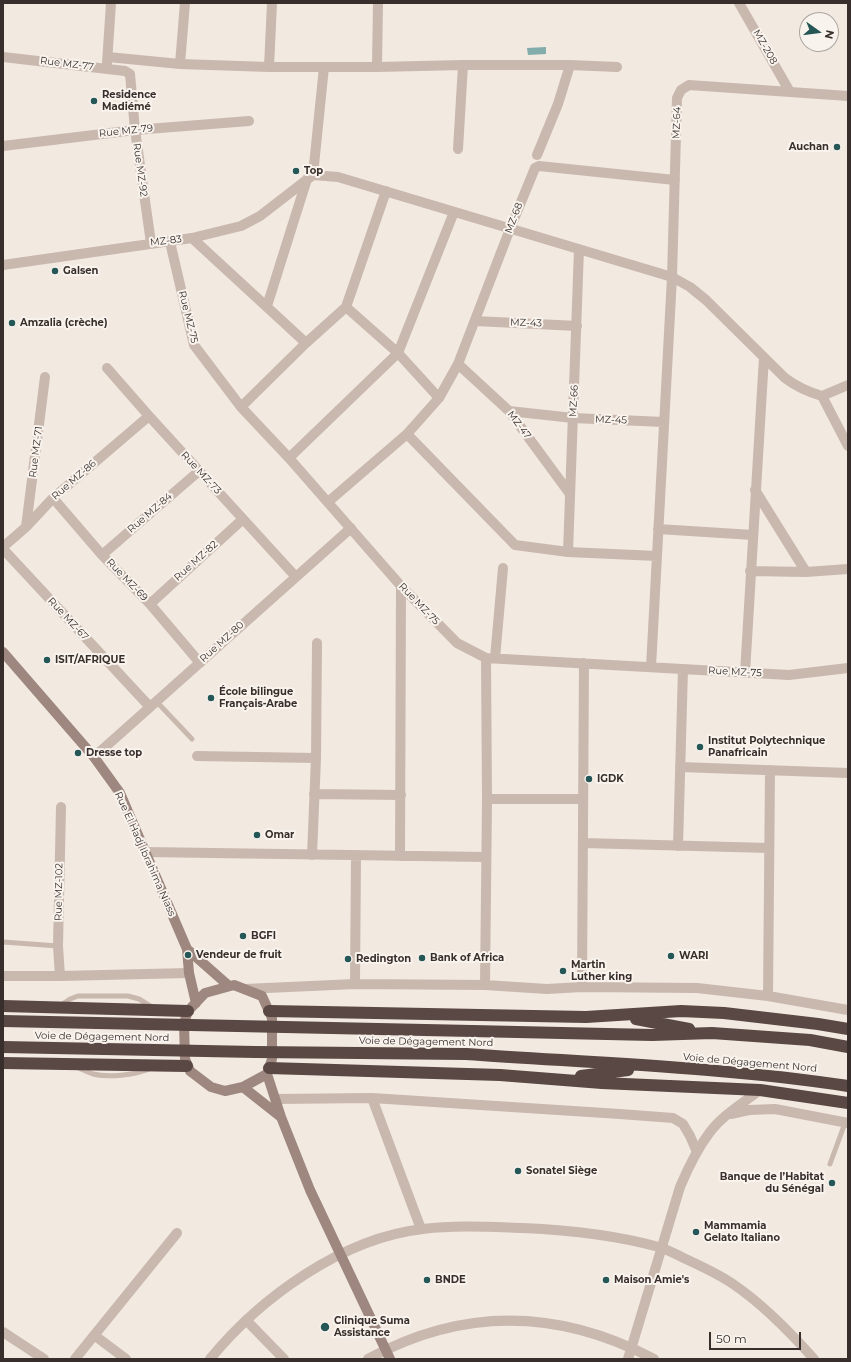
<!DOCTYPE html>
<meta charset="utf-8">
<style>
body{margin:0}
#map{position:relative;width:851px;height:1362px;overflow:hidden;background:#f2e9e1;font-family:Montserrat,sans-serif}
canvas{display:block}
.frame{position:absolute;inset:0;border:4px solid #382f2c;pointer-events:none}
.north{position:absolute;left:799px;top:12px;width:40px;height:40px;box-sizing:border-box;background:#f9f3ee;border:1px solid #aca5a0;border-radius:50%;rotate:104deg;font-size:11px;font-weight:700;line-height:16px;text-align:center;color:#382f2c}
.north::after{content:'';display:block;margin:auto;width:14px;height:18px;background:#245756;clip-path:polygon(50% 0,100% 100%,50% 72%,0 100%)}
.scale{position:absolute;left:709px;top:1332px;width:92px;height:18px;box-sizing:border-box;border:2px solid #382f2c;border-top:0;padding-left:5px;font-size:12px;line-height:14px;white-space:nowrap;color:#382f2c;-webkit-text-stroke:3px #f9f3ee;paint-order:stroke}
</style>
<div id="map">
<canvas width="851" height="1362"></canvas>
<div class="frame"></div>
<div class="north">N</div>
<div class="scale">50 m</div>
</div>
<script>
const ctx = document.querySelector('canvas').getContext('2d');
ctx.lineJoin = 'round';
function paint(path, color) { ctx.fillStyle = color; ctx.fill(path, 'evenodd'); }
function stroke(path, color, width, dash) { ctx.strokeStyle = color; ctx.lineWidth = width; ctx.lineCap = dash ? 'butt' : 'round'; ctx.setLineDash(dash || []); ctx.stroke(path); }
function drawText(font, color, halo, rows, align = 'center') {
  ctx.font = font + ' Montserrat,sans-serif'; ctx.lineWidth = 4; ctx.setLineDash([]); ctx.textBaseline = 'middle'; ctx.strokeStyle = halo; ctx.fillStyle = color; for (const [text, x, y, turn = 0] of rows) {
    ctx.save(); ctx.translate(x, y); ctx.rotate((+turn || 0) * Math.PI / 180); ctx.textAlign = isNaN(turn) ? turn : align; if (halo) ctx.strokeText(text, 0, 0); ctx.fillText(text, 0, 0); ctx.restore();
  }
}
paint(new Path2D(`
 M546,47V54L528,55L527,48Z`), '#82adab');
stroke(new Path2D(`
 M156,701L192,739
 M3,942L58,946
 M61,1005L70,999L78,996H128L139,999L152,1007
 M79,1068C83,1070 88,1072 93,1074C108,1078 135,1075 149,1069
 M830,1164L845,1123`), '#c9b8ae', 5);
stroke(new Path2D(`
 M739,3L790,92
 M3,57L125,71L130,74L135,130L151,243
 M108,57L180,64L269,67H377L463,65H570L617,67
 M107,63L111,3
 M180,64L185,3
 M269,67L272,3
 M377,67L378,3
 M3,146L135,130L249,121
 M458,149L463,65
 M537,155L558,104L570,65
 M313,175L338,177L672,277L690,287L706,300L785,378C797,387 808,392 822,396L848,446
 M313,175L324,67
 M192,238L306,343
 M170,242L194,345L241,407L289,458L401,586L457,643L486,658L789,675L848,668
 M3,265L192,238L241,226L260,216L313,175
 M267,306L307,179
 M346,307L398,353L439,398
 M475,321L577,326
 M458,364L509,411L570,494
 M107,368L149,416L296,577
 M822,396L848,385
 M241,407L306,343L346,307L386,191
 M509,411L573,418L664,422
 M407,434L515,545L568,552L657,556
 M289,458L398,353L454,212
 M755,490L806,572
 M53,498L102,555L150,604L200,663
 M328,502L407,434L439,398L458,364L510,229L535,168L539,166L675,180
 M26,527L45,377
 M658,529L753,535
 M3,547L26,527L53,498L149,416
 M3,549L150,707
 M568,552L579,249
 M102,555L199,471
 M750,571L806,572L848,569
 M150,604L243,519
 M495,658L503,568
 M651,667L672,277L677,98L681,90L689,85L848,96
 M745,673L764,357
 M197,756L316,758
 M94,757L351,528
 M680,767L848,773
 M314,794L401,795
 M487,799H583
 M583,843L769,848
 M678,846L683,669
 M145,852L486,857
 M312,855L316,758L317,643
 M400,856L401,586
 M3,976H60L189,973
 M60,976L58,946L61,807
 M355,984L356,855
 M485,985L487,799L486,658
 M582,987L584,663
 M245,989L355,984L485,985L547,989L582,987L697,988L768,996L848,1010
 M768,996L770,770
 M372,1098L421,1229
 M275,1099L372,1098L620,1114L673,1118L683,1124L690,1136L697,1152
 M731,1114L749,1110L775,1109L848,1123
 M246,1320L284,1359
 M3,1332L44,1359
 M94,1335L126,1359
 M75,1359L177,1233
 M210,1359C260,1298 342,1238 423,1229C456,1225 490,1227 523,1228C569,1230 615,1235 659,1247C669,1250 679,1256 688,1260C703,1267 720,1275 733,1284C764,1305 790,1332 814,1359
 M368,1359C463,1307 559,1309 654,1359
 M628,1359L680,1187C688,1168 697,1149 710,1132C723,1115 743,1103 760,1090`), '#c9b8ae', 10);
stroke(new Path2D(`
 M3,652L94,757L120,793L187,949L189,973L196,1003
 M187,949L229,986
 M234,985L262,996L272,1018V1059L267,1074L243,1087L225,1091L211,1087L190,1071L185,1059L184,1023L188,1011L205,993Z
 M267,1074L281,1117L310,1190L390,1359
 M243,1087L281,1117`), '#9d877f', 10);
stroke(new Path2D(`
 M3,1006L188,1011
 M269,1011L586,1017L681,1011L724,1013L818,1024L848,1029
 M636,1019L689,1029
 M472,1031L652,1035L712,1033L810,1040L848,1047
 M466,1054C594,1063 722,1067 848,1086
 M3,1063L187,1066
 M269,1068L500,1075L602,1083L760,1090L848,1103
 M581,1076L628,1070`), '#594843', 12);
stroke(new Path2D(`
 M3,1021L472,1031
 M3,1047L255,1052L466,1054`), '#594843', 12);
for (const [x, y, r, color] of [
 [94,101,4,"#245756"],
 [837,147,4,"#245756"],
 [296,171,4,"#245756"],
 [55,271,4,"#245756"],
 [12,323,4,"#245756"],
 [47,660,4,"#245756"],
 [211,698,4,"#245756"],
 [700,747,4,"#245756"],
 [78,753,4,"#245756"],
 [589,779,4,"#245756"],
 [257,835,4,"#245756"],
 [243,936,4,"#245756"],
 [188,955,4,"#245756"],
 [671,956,4,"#245756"],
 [422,958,4,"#245756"],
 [348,959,4,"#245756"],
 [563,971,4,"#245756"],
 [518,1171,4,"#245756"],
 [832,1183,4,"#245756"],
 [696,1232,4,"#245756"],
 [427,1280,4,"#245756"],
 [606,1280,4,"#245756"],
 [325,1327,5,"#245756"]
]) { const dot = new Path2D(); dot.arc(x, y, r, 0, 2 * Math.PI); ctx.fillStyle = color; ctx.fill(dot); stroke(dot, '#f9f3ee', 1.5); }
drawText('10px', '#382f2c', '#f9f3ee', [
 ["MZ-208",765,47,60],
 ["Rue MZ-77",67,64,7],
 ["MZ-64",677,123,-88],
 ["Rue MZ-79",126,131,-6],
 ["Rue MZ-92",140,170,82],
 ["MZ-68",514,218,-69],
 ["MZ-83",166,241,-7],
 ["Rue MZ-75",188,317,76],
 ["MZ-43",526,323,2],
 ["MZ-66",574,401,-87],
 ["MZ-45",611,420,2],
 ["MZ-47",519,425,53],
 ["Rue MZ-71",36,452,-83],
 ["Rue MZ-73",201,473,47],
 ["Rue MZ-86",74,480,-41],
 ["Rue MZ-84",150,513,-41],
 ["Rue MZ-82",196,561,-42],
 ["Rue MZ-69",127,580,46],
 ["Rue MZ-75",419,604,46],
 ["Rue MZ-67",68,619,47],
 ["Rue MZ-80",222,642,-42],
 ["Rue MZ-75",735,672,3],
 ["Rue El Hadj Ibrahima Niass",145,854,66],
 ["Rue MZ-102",59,892,-89],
 ["Voie de Dégagement Nord",102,1037,1],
 ["Voie de Dégagement Nord",426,1042,1],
 ["Voie de Dégagement Nord",750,1063,5]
]);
drawText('bold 10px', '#382f2c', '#f9f3ee', [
 ["Residence",102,95],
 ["Madiémé",102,107],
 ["Auchan",829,147,"right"],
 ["Top",304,171],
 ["Galsen",63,271],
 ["Amzalia (crèche)",20,323],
 ["ISIT/AFRIQUE",55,660],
 ["École bilingue",219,692],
 ["Français-Arabe",219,704],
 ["Institut Polytechnique",708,741],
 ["Panafricain",708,753],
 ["Dresse top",86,753],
 ["IGDK",597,779],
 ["Omar",265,835],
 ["BGFI",251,936],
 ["Vendeur de fruit",196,955],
 ["WARI",679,956],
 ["Bank of Africa",430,958],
 ["Redington",356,959],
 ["Martin",571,965],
 ["Luther king",571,977],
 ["Sonatel Siège",526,1171],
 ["Banque de l’Habitat",824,1177,"right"],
 ["du Sénégal",824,1189,"right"],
 ["Mammamia",704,1226],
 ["Gelato Italiano",704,1238],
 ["BNDE",435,1280],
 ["Maison Amie's",614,1280],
 ["Clinique Suma",334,1321],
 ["Assistance",334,1333]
], 'left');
</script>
